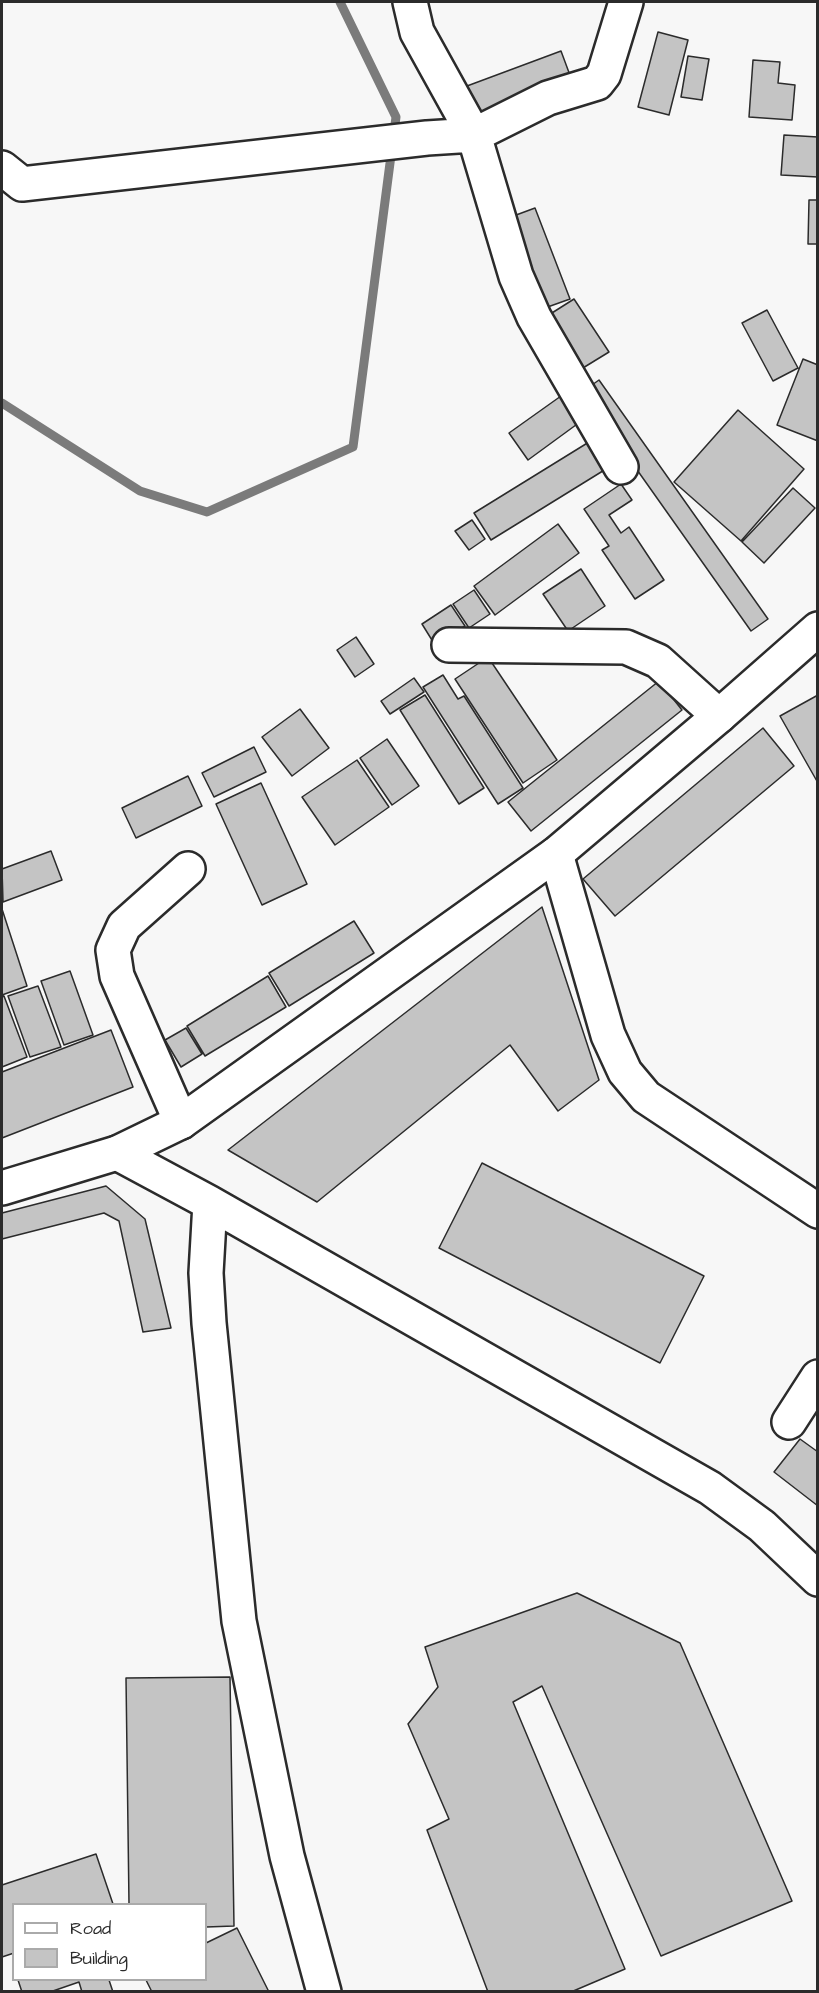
<!DOCTYPE html>
<style>
body{margin:0}
#map{position:relative;width:819px;height:1993px;overflow:hidden;background:#f7f7f7;font-family:"Architects Daughter",sans-serif}
canvas{display:block}
.frame{position:absolute;inset:0;border:3px solid #2b2b2b;pointer-events:none}
.legend{position:absolute;left:12px;top:1903px;width:195px;height:78px;box-sizing:border-box;background:#fff;border:2px solid #aaa;margin:0;padding:8px 10px;list-style:none;font-size:18px;color:#2b2b2b}
.legend li{display:flex;align-items:center;gap:12px;height:30px}
.legend b{width:30px;border:2px solid #aaa}
</style>
<div id="map">
<canvas width="819" height="1993"></canvas>
<div class="frame"></div>
<ul class="legend">
<li><b style="height:8px;background:#fff"></b>Road</li>
<li><b style="height:16px;background:#c4c4c4"></b>Building</li>
</ul>
</div>
<script>
const ctx = document.querySelector('canvas').getContext('2d');
ctx.lineJoin = 'round';
function stroke(path, color, width, dash) { ctx.strokeStyle = color; ctx.lineWidth = width; ctx.lineCap = dash ? 'butt' : 'round'; ctx.setLineDash(dash || []); ctx.stroke(path); }
function paint(path, color) { ctx.fillStyle = color; ctx.fill(path, 'evenodd'); }
stroke(new Path2D(`
 M2,403L140,491L207,512L353,447L396,117L340,2`), '#7b7b7b', 9);
const building = new Path2D(`
 M658,32L688,40L669,115L638,107Z
 M561,51L571,78L478,113L467,86Z
 M688,56L709,59L702,100L681,97Z
 M753,60L780,62L778,83L795,85L792,120L749,117Z
 M784,135L818,137V177L781,175Z
 M809,200H818V244H808Z
 M535,208L570,299L542,309L508,218Z
 M574,299L609,352L578,371L544,318Z
 M767,310L798,368L773,381L742,323Z
 M803,359L818,365V441L777,425Z
 M599,380L768,619L751,631L582,392Z
 M561,396L580,422L528,460L509,433Z
 M738,410L804,469L741,541L674,482Z
 M589,442L606,469L491,540L474,513Z
 M621,484L632,500L609,515L621,533L629,527L664,580L635,599L602,550L609,546L584,509Z
 M793,488L815,508L764,563L742,542Z
 M472,520L485,539L469,550L455,531Z
 M558,524L579,553L495,615L474,586Z
 M581,569L605,606L568,631L543,594Z
 M474,590L490,614L469,628L453,604Z
 M451,605L465,626L435,645L422,624Z
 M356,637L374,664L355,677L337,650Z
 M488,657L557,760L523,783L455,679Z
 M443,675L458,699L464,696L523,788L498,804L423,687Z
 M414,678L424,692L390,714L381,701Z
 M659,681L682,710L531,831L508,802Z
 M425,695L484,788L459,804L400,710Z
 M818,695V783L780,716Z
 M300,709L329,748L292,776L262,737Z
 M763,728L794,766L615,916L583,879Z
 M387,739L419,786L392,805L360,758Z
 M254,747L266,772L214,797L202,773Z
 M357,760L389,807L335,845L302,797Z
 M188,776L202,806L136,838L122,808Z
 M261,783L307,884L262,905L216,804Z
 M51,851L62,880L3,902L2,869Z
 M542,907L599,1080L558,1111L510,1045L317,1202L228,1150Z
 M2,909L27,986L2,995Z
 M354,921L374,953L289,1006L269,973Z
 M70,971L93,1035L64,1045L41,981Z
 M268,976L286,1007L205,1056L187,1026Z
 M38,986L61,1047L30,1057L8,996Z
 M4,996L27,1057L2,1067V997Z
 M186,1028L202,1054L181,1067L165,1040Z
 M111,1030L133,1087L2,1138V1072Z
 M482,1163L704,1276L660,1363L439,1248Z
 M106,1186L145,1219L171,1328L143,1332L119,1221L104,1213L2,1239V1213Z
 M800,1439L818,1452V1506L774,1472Z
 M577,1593L680,1643L792,1901L661,1956L542,1686L513,1702L625,1969L571,1992H488L427,1830L449,1819L408,1724L438,1687L425,1647Z
 M230,1677L234,1926L206,1927V1904H129L126,1678Z
 M96,1854L113,1904H14V1953L2,1957V1885Z
 M237,1928L269,1992H152L146,1980H206V1943Z
 M18,1980H109L113,1992H82L79,1982L50,1992H22Z`);
paint(building, '#c4c4c4');
stroke(building, '#2b2b2b', 1.5);
const minor = new Path2D(`
 M410,2L417,32L474,135L516,276L534,317L621,467
 M2,168L22,184L427,138L474,135L548,98L597,83L604,74L626,2
 M449,645L626,647L658,661L719,716
 M556,854L608,1035L625,1072L646,1097L818,1211
 M181,1122L117,976L113,950L124,926L188,869
 M117,1153L210,1203L710,1488L762,1526L818,1579
 M210,1203L206,1273L209,1323L239,1621L287,1856L324,1992
 M789,1422L818,1377`);
const major = new Path2D(`
 M2,1188L117,1153L181,1122L556,854L719,716L818,629`);
stroke(minor, '#2b2b2b', 38);
stroke(major, '#2b2b2b', 38);
stroke(minor, '#fff', 33);
stroke(major, '#fff', 33);
</script>
